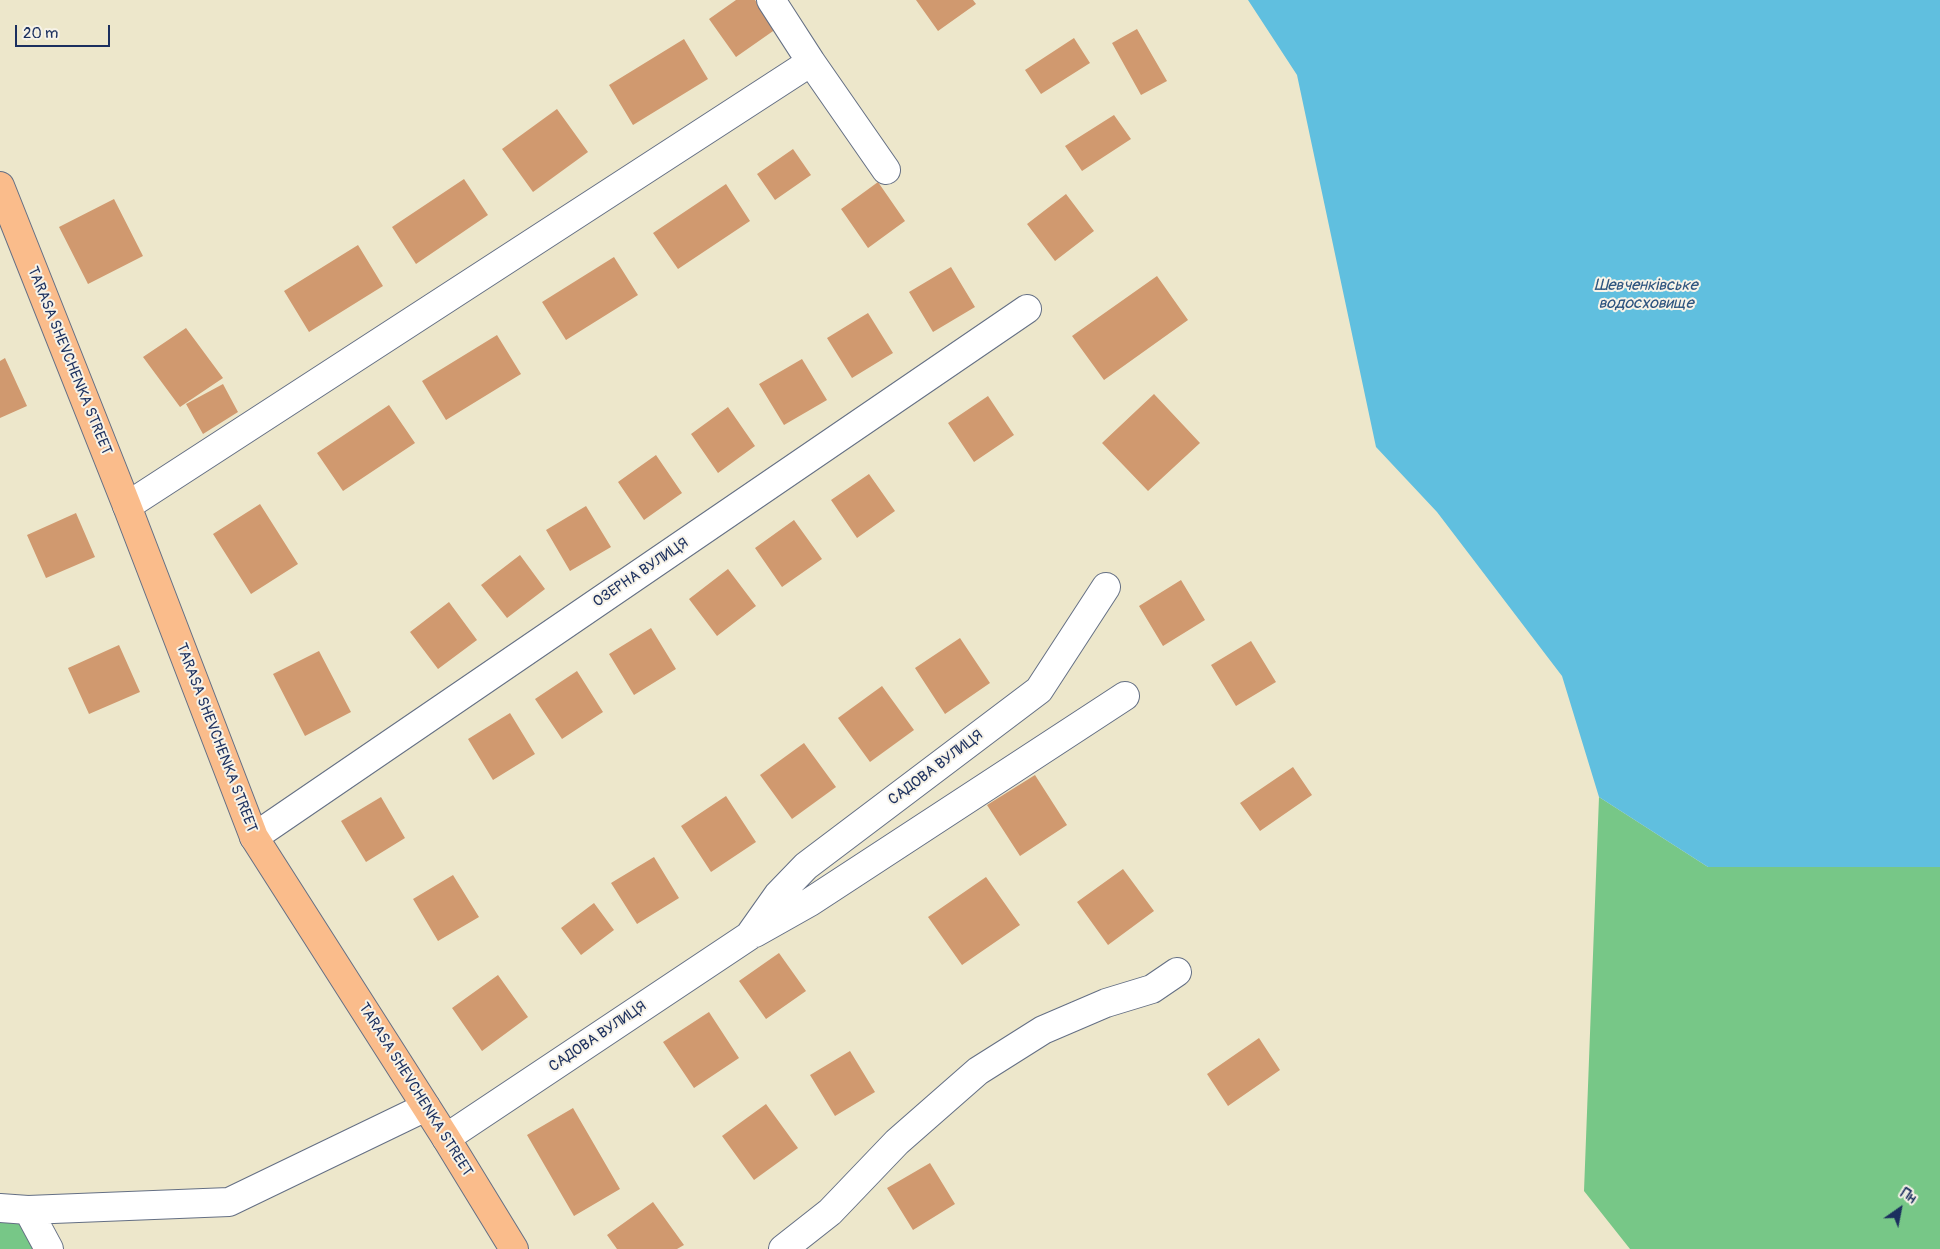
<!DOCTYPE html>
<meta charset="utf-8">
<style>
body{margin:0}
#map{position:relative;width:1940px;height:1249px;overflow:hidden;background:#ede7cb;font-family:Pangolin,sans-serif}
canvas{display:block}
.north{position:absolute;left:1875px;top:1184px;width:50px;height:50px;-webkit-text-stroke:4px #f7f3e8;paint-order:stroke;rotate:33deg;font-size:14px;font-weight:700;line-height:20px;text-align:center;color:#1b2f5e}
.north::after{content:'';display:block;margin:auto;width:18px;height:22px;background:#1b2f5e;clip-path:polygon(50% 0,100% 100%,50% 72%,0 100%)}
.scale{position:absolute;left:15px;top:25px;width:95px;height:22px;box-sizing:border-box;border:2px solid #1b2f5e;border-top:0;padding-left:6px;font-size:15px;line-height:18px;white-space:nowrap;color:#1b2f5e;-webkit-text-stroke:4px #f7f3e8;paint-order:stroke}
</style>
<div id="map">
<canvas width="1940" height="1249"></canvas>
<div class="north">Пн</div>
<div class="scale">20 m</div>
</div>
<script>
const ctx = document.querySelector('canvas').getContext('2d');
ctx.lineJoin = 'round';
function paint(path, color) { ctx.fillStyle = color; ctx.fill(path, 'evenodd'); }
function stroke(path, color, width, dash) { ctx.strokeStyle = color; ctx.lineWidth = width; ctx.lineCap = dash ? 'butt' : 'round'; ctx.setLineDash(dash || []); ctx.stroke(path); }
function drawText(font, color, halo, rows, align = 'center') {
  ctx.font = font + ' Pangolin,sans-serif'; ctx.lineWidth = 4; ctx.setLineDash([]); ctx.textBaseline = 'middle'; ctx.strokeStyle = halo; ctx.fillStyle = color; for (const [text, x, y, turn = 0] of rows) {
    ctx.save(); ctx.translate(x, y); ctx.rotate((+turn || 0) * Math.PI / 180); ctx.textAlign = isNaN(turn) ? turn : align; if (halo) ctx.strokeText(text, 0, 0); ctx.fillText(text, 0, 0); ctx.restore();
  }
}
paint(new Path2D(`
 M1599,797L1708,867H1940V1249H1630L1584,1191Z
 M0,1208L28,1210L49,1249H0Z`), '#77c787');
paint(new Path2D(`
 M1248,0H1940V867H1708L1599,797L1562,676L1437,512L1376,447L1297,75Z`), '#60bfdf');
paint(new Path2D(`
 M736,0H755L776,29L736,57L709,19Z
 M916,0H973L976,4L938,31Z
 M1137,29L1167,81L1141,95L1112,43Z
 M1074,38L1090,63L1041,94L1025,70Z
 M684,39L708,79L633,125L609,85Z
 M557,109L588,152L533,192L502,149Z
 M1114,115L1131,139L1082,171L1065,146Z
 M793,149L811,175L775,200L757,174Z
 M464,179L488,215L416,264L392,227Z
 M878,182L905,221L868,248L841,209Z
 M726,184L750,221L678,269L653,233Z
 M1066,194L1094,231L1055,261L1027,224Z
 M114,199L143,256L88,284L59,227Z
 M358,245L383,286L309,332L284,291Z
 M614,257L638,295L566,340L542,302Z
 M951,267L975,307L933,332L909,292Z
 M1157,276L1188,320L1104,380L1072,336Z
 M868,313L893,353L852,378L827,338Z
 M186,328L223,378L180,407L143,357Z
 M497,335L521,374L446,420L422,381Z
 M5,358L27,406L0,418V361Z
 M802,359L827,400L784,425L759,384Z
 M223,384L238,412L203,434L186,404Z
 M1154,394L1200,443L1148,491L1102,443Z
 M988,396L1014,435L974,462L948,423Z
 M389,405L415,443L343,491L317,453Z
 M728,407L755,446L718,473L691,434Z
 M656,455L682,493L644,520L618,482Z
 M869,474L895,511L857,538L831,500Z
 M260,504L298,564L251,594L213,534Z
 M586,506L611,547L570,571L546,530Z
 M76,513L95,557L46,578L27,535Z
 M794,520L822,559L782,587L755,548Z
 M520,555L545,589L507,618L481,585Z
 M728,569L756,606L717,636L689,599Z
 M1181,580L1205,620L1163,646L1139,606Z
 M449,602L477,640L438,669L410,632Z
 M651,628L676,669L634,695L609,654Z
 M960,638L990,683L945,714L915,668Z
 M1251,641L1276,682L1236,706L1211,665Z
 M119,645L140,692L89,714L68,668Z
 M319,651L351,712L305,736L273,674Z
 M577,671L603,712L562,739L535,699Z
 M882,686L914,730L870,762L838,718Z
 M510,713L535,754L493,780L468,739Z
 M804,743L836,787L792,819L760,775Z
 M1293,767L1312,795L1260,831L1240,803Z
 M1035,775L1067,825L1020,856L987,805Z
 M726,796L756,842L711,872L681,826Z
 M381,797L405,838L366,862L341,821Z
 M654,857L679,898L637,924L611,883Z
 M1123,869L1154,911L1108,945L1077,902Z
 M453,875L479,917L438,941L413,899Z
 M986,877L1020,925L962,965L928,917Z
 M594,903L614,930L581,955L561,928Z
 M779,953L806,991L766,1019L739,981Z
 M498,975L528,1017L482,1051L452,1008Z
 M709,1012L739,1058L694,1088L663,1042Z
 M1259,1038L1280,1070L1228,1106L1207,1074Z
 M850,1051L875,1092L835,1116L810,1075Z
 M766,1104L798,1148L754,1180L722,1136Z
 M573,1108L620,1189L574,1216L527,1135Z
 M930,1163L955,1204L913,1230L887,1188Z
 M653,1202L684,1245L677,1249H617L607,1235Z`), '#d0996f');
const minor = new Path2D(`
 M771,0L811,62L886,170
 M127,506L811,62
 M254,837L1027,309
 M755,933L810,902L1125,696
 M446,1138L749,936L778,895L806,866L1039,690L1106,587
 M0,1208L28,1210L229,1202L426,1107
 M28,1210L49,1249
 M783,1249L830,1212L897,1142L978,1071L1043,1030L1106,1003L1152,989L1177,972`);
const major = new Path2D(`
 M0,186L127,506L254,837L446,1138L514,1249`);
stroke(minor, '#646f84', 30);
stroke(major, '#646f84', 30);
stroke(minor, '#fff', 28);
stroke(major, '#fabc8b', 28);
drawText('15px', '#1b2f5e', '#f7f3e8', [
 ["TARASA SHEVCHENKA STREET",69,361,68],
 ["ОЗЕРНА ВУЛИЦЯ",641,573,-34],
 ["TARASA SHEVCHENKA STREET",216,738,69],
 ["САДОВА ВУЛИЦЯ",936,768,-37],
 ["САДОВА ВУЛИЦЯ",598,1037,-34],
 ["TARASA SHEVCHENKA STREET",415,1090,58]
]);
drawText('italic 16px', '#2c537e', '#f7f3e8', [
 ["Шевченківське",1646,286],
 ["водосховище",1646,304]
]);
</script>
